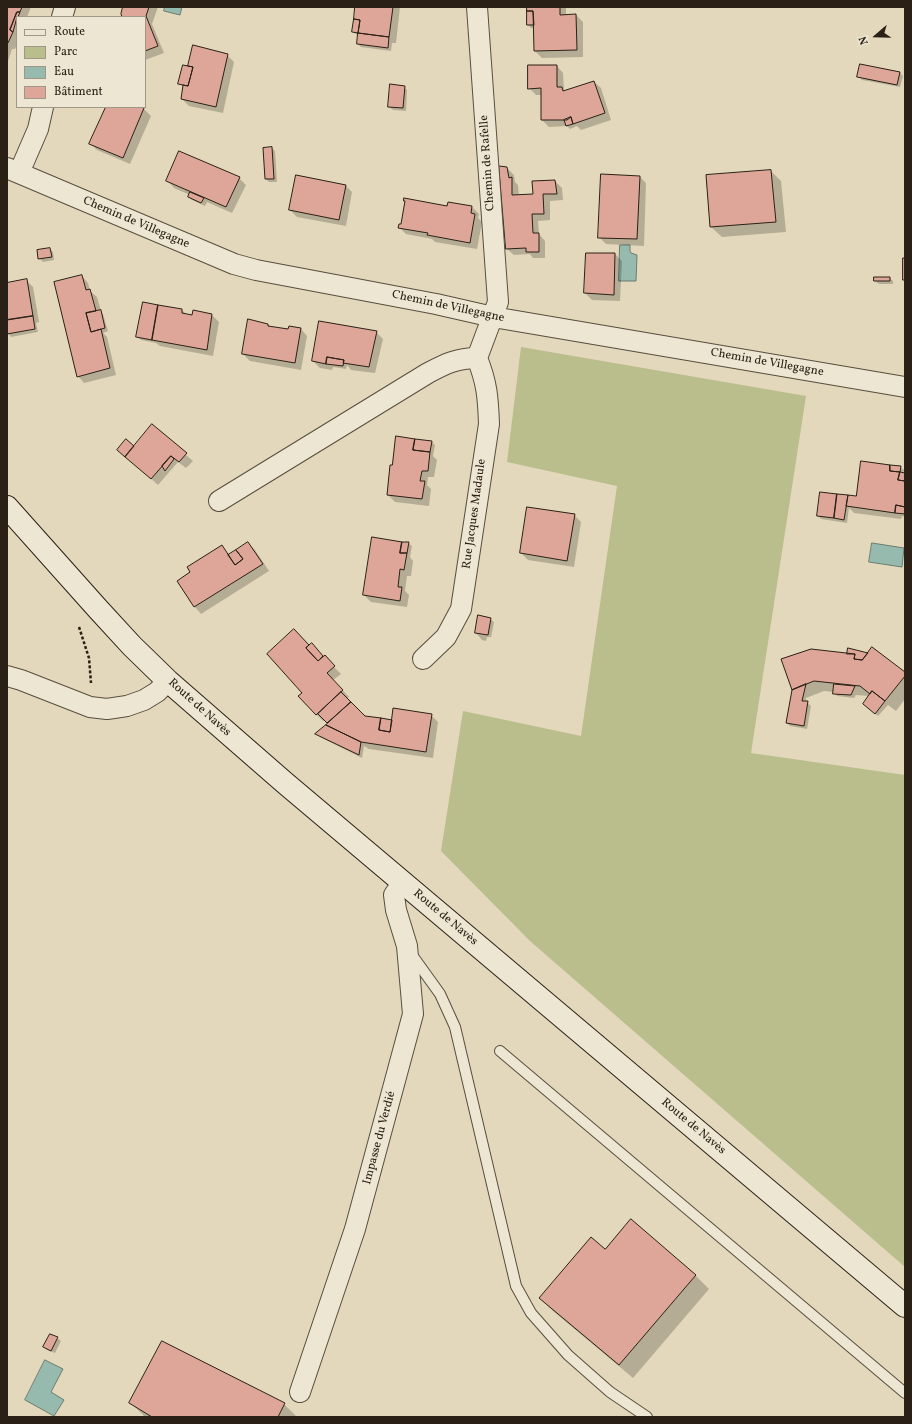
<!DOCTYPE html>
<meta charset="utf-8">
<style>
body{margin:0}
#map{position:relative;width:912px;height:1424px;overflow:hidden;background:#e3d8bb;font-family:Vollkorn,serif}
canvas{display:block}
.frame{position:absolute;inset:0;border:8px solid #2a2015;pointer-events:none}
.legend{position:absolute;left:16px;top:16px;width:130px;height:92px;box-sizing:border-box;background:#ede6d3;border:1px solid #9f9787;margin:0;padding:5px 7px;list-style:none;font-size:12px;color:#2a2015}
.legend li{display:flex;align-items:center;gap:8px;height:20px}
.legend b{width:20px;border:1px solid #9f9787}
.north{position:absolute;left:856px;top:16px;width:40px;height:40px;-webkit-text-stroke:3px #ede6d3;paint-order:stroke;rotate:250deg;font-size:11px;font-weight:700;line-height:16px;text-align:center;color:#2a2015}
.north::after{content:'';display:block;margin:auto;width:14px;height:18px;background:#2a2015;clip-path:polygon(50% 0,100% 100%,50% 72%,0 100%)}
</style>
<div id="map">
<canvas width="912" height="1424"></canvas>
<div class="frame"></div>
<ul class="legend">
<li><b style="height:5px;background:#ede6d3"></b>Route</li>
<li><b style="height:11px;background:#babd8c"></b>Parc</li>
<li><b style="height:11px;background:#96baad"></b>Eau</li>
<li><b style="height:11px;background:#dea698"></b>Bâtiment</li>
</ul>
<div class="north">N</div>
</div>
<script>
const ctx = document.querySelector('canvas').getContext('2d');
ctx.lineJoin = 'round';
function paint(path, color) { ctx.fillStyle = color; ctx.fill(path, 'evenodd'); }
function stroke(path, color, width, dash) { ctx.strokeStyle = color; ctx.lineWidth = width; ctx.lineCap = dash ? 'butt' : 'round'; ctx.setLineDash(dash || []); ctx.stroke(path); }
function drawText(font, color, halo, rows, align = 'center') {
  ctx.font = font + ' Vollkorn,serif'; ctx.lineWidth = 3; ctx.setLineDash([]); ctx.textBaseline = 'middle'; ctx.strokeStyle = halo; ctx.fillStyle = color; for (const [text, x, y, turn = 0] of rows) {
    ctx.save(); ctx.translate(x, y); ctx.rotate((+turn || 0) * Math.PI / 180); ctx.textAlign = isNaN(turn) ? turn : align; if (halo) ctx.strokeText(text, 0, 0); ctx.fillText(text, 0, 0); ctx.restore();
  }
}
paint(new Path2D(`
 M521,347L806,396L751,753L905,775V1267L530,941L441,851L463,711L581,736L617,486L507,462Z`), '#babd8c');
const water = new Path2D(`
 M165,7H182L180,15L164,11Z
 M620,245H630V251L631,253L637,255L636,281H619Z
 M872,543L904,548L902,567L869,562Z
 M45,1360L63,1369L51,1392L64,1400L54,1416L25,1400Z`);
paint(water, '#96baad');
stroke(water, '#6b7c70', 1);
paint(new Path2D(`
 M7,7H31L27,17H17V45L15,49H12L8,61Z
 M124,7H158L152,24L164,53L145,60V17H121Z
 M356,7H400L396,43H392L391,51L361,47L358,44L359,36L353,32Z
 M528,7H566V15H576L583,22V57L542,58L535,51V28H531L528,25Z
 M227,55L234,62L223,113L189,106L182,99L184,87L179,83L189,67Z
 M557,66L563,73L564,90L565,91L594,82L601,88L611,120L581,130L577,126L570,129L567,126L549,127L542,120V95H536L529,88Z
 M900,73L903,76L900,87L862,80L858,76Z
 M404,87L407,90L406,111L393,110L389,107Z
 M107,107H139L144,109L151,116L130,164L97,150L91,144Z
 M272,148L275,151L277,182H269L266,179Z
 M507,168L514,175L515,182L518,185L519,196L534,195L555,181L562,188L563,200L550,201V220L538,221L539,234L545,241V258H533L530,254L514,255L507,249Z
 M771,171L781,181L786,232L722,237L711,227Z
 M640,177L646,183L644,246L606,244L599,237Z
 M239,178L246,185L232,213L207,202L205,206L192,200L189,197L190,195L174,188L168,181Z
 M345,185L352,192L346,226L297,217L290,210Z
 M449,203L472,207L479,214L478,218L482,222L477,249L435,242L432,239L406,234L399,227L448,207Z
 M50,249L53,252L54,260L43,262L39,258Z
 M615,254L622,261L620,301L592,300L585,293Z
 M82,276L88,283L90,291L97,297L101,311L103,314L108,331L103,333L107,337L116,375L84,383L78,376Z
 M889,278L893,281V284H879L875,281Z
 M26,280L33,287L39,322L36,323L38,332L11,337L8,333L7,327V284Z
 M182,310L187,315L193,316L194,311L212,315L219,322L213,356L160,346L156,343L141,340L137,337Z
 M268,324L271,328L289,330L301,329L307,336L301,370L250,361L243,354Z
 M376,332L383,339L375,373L351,370L347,365L346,369L333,367L332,370L320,368L313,361Z
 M152,426L193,461L186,468L178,462L158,485L119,450L134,447Z
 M432,442L435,445L433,456L437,460L434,477H428L427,485L431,489L429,506L395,502L388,495L393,466Z
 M900,467L904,470L903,474H905V517L902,516L901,519L854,513L849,508L847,523L821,519L818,516L856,497Z
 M574,515L581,522L574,567L528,560L521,553Z
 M248,543L255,550L269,571L201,614L195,607L178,581L221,547L229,555Z
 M408,543L412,546L410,557L413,561L411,576H407L405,591L409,595L407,607L371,602L364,595Z
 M490,619L494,622L491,637H487L486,641L482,640L476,633Z
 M301,637L309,647L312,645L341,674L333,680L349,697L347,699L365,716L392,721L431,715L438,722L433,758L369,749L364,746L362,758L320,737L317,734L328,724L325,720L323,721L316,714L303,693Z
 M783,660L905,674V699L896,711L888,705L878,716L867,707L870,696L856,695L854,698L837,696L834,692L824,691L806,698V702L811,706L807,729L790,726L787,723L793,690Z
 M631,1220L696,1276L709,1289L633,1378L553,1311L540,1298L605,1250Z
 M57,1338L61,1341L55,1353L47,1350L44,1347Z
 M131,1403L284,1404L297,1417H145Z`), '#0003');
const building = new Path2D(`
 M7,7H22L20,12H17L10,30L13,32L8,43H7Z
 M123,7H149L146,16L158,46L145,51V17H122L121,14Z
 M355,7H393L389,37L358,33L360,20L354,19Z
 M527,7H560V15L576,14L577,50L534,51L533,11H527Z
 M527,11H533L534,25H527Z
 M17,12H20L18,17H17L13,32L10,30Z
 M354,19L360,20L358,33L352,32Z
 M358,33L389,37L388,48L357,44Z
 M193,45L228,54L216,107L181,99L183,85L188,86L193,67L188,66Z
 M860,64L900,72L897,85L857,77Z
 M183,65L193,67L188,86L178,84Z
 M528,65H557V87H562L563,91L594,81L605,113L573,124L571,117L567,120H541V88L528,89Z
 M390,84L405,86L403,108L388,107Z
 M106,107H142L144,108L123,158L89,144Z
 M571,117L573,124L566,126L564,120Z
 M272,147L274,179H265L263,148Z
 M179,151L240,177L226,207L166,181Z
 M499,166L507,167L509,178L512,177V195L533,194L532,181L555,180L557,194H543L544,214H532L533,233H539V252H526V248L506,249Z
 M771,170L776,222L710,227L706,175Z
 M601,174L640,176L637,239L598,238Z
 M296,175L346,185L339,220L289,210Z
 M190,192L204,198L201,203L188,197Z
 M404,198L447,206L448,202L472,206L471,213L475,214L470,243L427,235L428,233L398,228L399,224H401L405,201H404Z
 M50,248L52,257L38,259L37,250Z
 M586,253H615L614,295L584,293Z
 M903,258H905V280H903Z
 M82,275L86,290L90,289L96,311L86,313L91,332L101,329L110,368L77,377L54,282Z
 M874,277H890V281H874Z
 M27,279L33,316L7,320V283Z
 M143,302L158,305L152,340L136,337Z
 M158,305L182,309V313L192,315L193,310L212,314L207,350L152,340Z
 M101,310L105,328L91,332L86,313Z
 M33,316L35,329L7,334V320Z
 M248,319L268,324V326L288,329L289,326L301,328L295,363L242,354Z
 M319,321L377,331L369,367L343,363L344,360L327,357L326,364L312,361Z
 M327,357L344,360L343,366L326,364Z
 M152,424L187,453L179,462L171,456L151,479L125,457Z
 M396,436L415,439L413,450L430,452L428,471H422L420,481H425L422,499L387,495L390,465H392Z
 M126,439L134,446L125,457L117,450Z
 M415,439L432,441L430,452L413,450Z
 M171,456L174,459L165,471L162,466Z
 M861,461L890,465V471L900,472L898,480L905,481V507L896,505L895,513L846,506L848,495L856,496Z
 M890,465L901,466L900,472L890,471Z
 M900,472L905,473V481L898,480Z
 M820,492L837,494L834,518L817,516Z
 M837,494L848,495L844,520L834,518Z
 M896,505L905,507V514L895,513Z
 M527,507L575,514L567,561L520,553Z
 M372,537L402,542L400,553H407L404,570L400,569L398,587H402L400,601L363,595Z
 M248,542L263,564L194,607L177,581L190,572L187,567L222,545L235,565L243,559L236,550Z
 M402,542H409L407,553H400Z
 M236,550L243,559L235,565L228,555Z
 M478,615L491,618L488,635L475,633Z
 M294,629L309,645L306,648L318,661L325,655L335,666L327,673L343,690L316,715L298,696L302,693L267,654Z
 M312,643L323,656L318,661L306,648Z
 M872,647L905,672V676L885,701L872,691L870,694L860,686L814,681L792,690L781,659L811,649L855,654L854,659L862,660Z
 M848,648L868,653L862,660L854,659L855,654H847Z
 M806,684L802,701H808L804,726L786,723L792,690Z
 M834,684L855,686L851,695L833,694Z
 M872,691L885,701L875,714L863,704Z
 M341,692L351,702L327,723L318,714Z
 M351,702L365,716L381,718L379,730L390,732L393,708L432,714L426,752L361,742L326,725Z
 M381,718L392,720L390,732L379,730Z
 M326,725L361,742L359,755L315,734Z
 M631,1219L696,1275L619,1365L539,1298L591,1237L605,1249Z
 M50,1334L58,1337L51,1351L43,1347Z
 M162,1341L285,1403L278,1417H152L129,1403Z`);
paint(building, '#dea698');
stroke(building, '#2a2015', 1);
const service = new Path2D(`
 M412,955L440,994L455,1027L516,1286L531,1313L568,1355L610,1392L647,1417
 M500,1051L905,1393`);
const minor = new Path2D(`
 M62,17L65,7
 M7,168L234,264L256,270L436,304L493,317L905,387
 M19,173L38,129L43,107
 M477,358L498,302L477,7
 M219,501L428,373C445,364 457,358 477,358C487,383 488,397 489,424L461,609L446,637L423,659
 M7,676L21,680L90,707L107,709L127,706L144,700L157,692L168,681
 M300,1392L355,1229L413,1014L407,946L396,910L394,895L403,882`);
const secondary = new Path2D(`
 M7,507L98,609L132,646L168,681L285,783L905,1306`);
stroke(service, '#584e3e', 12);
stroke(minor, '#584e3e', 22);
stroke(secondary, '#2a2015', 24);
stroke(new Path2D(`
 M79,627L89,658L91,683`), '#2a2015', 2.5, [3, 2]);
stroke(service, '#ede6d3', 10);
stroke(minor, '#ede6d3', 20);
stroke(secondary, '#ede6d3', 22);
drawText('12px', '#2a2015', '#ede6d3', [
 ["Chemin de Rafelle",488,163,-94],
 ["Chemin de Villegagne",136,223,23],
 ["Chemin de Villegagne",448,307,12],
 ["Chemin de Villegagne",767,363,10],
 ["Rue Jacques Madaule",475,514,-82],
 ["Route de Navès",199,708,42],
 ["Route de Navès",445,918,40],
 ["Route de Navès",693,1127,40],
 ["Impasse du Verdié",380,1138,-75]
]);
</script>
